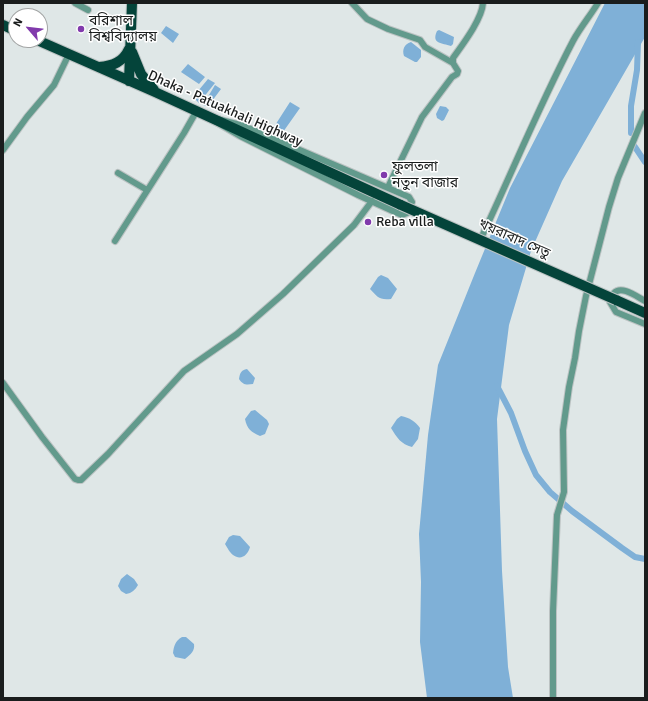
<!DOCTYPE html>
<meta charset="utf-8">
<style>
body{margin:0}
#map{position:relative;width:648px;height:701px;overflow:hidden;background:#dfe7e7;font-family:Signika,sans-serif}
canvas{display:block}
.frame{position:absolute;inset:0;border:4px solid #1a1d1d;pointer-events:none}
.north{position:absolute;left:8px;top:8px;width:40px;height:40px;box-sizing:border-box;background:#fff;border:1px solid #a3a5a5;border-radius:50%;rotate:298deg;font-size:11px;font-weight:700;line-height:16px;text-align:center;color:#1a1d1d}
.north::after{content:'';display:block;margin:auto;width:14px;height:18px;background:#813aac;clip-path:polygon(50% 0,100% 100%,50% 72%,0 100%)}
</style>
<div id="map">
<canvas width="648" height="701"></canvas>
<div class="frame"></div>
<div class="north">N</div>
</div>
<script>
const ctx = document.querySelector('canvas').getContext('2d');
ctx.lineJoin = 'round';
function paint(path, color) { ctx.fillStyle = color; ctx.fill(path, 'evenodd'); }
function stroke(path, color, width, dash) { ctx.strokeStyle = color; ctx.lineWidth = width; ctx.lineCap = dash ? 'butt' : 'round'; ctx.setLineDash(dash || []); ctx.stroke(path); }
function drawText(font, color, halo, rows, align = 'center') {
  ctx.font = font + ' Signika,"Noto Sans Bengali",sans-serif'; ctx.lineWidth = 3; ctx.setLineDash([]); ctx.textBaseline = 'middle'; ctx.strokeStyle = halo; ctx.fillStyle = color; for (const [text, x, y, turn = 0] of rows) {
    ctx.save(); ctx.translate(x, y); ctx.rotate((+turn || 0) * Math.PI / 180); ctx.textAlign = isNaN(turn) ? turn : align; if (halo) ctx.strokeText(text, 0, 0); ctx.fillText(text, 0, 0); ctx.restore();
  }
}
paint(new Path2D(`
 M605,3H645V37L562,181L531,251L509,325L497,419L502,571L508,667L513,698H427L420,642L421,582L419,534L428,435L438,365L475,273L510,188Z
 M166,26L179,34L173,43L161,33Z
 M439,30L454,37L453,44L451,46C442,43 431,44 437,31Z
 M411,42L421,50V57L417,62H415L404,56C402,50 404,44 411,42Z
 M188,64L205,77L199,84L181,72Z
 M208,79L215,83L199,103L193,97Z
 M215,85L221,89L212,101L236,110L234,115L203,105Z
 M290,102L300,108L283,132L272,130Z
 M440,106L446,107L449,110L444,120L442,121L437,118L436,114Z
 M381,275L388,278L397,289L391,299C378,300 378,297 370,289L378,277Z
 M247,369L255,378L253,384C246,385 243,385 239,379C240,373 241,370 247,369Z
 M255,410L267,420L269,424L265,434L260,436C251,432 247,429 245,419L251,411Z
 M401,416C410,418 415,421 420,428L418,439L412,447C401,444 397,438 391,428L397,419Z
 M233,535L240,536L250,547C248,555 241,561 233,555C230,553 227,547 225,544L229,537Z
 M127,574L134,579L138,585C135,590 132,593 126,594L121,591L118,586L121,579Z
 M182,637H186L194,644C195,651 191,654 185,659L175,657L173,653C174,646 175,641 182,637Z`), '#7fb0d7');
stroke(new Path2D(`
 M631,133V106L637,70L638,42
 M635,147L645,162
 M497,386L511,413L525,451L536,475L550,492L572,511L622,548L635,557L645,559`), '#7fb0d7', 6);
const minor = new Path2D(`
 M75,3L88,10
 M352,3L367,19L388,29L420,40L425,47L453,63
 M206,116L244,126L409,197L412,202L407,213L402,215L395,212L358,195L240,136Z
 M3,150L27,117L54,85L69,54
 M118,173L147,190
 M388,187L422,117L452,77L457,74L458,71L453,63V58C463,44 482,19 483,3
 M483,234C513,170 540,104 573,41C580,28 590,16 598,3
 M115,241L184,133L196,112
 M645,301C637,297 622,285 614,293C612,295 611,300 610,302L616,312L645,324
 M3,383L42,437L75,479L78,480H81L108,454L184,371L237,334L283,294L354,225L372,201
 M553,698V611L557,515L564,492L563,430L569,387L575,358L579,331L586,296L609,207L618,178L645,113`);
const trunk = new Path2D(`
 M3,25L16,31
 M37,40L155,92L401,205
 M132,52L141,74L154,90
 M99,67C113,66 123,62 129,49
 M129,81L132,3
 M616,300L645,313`);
stroke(minor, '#bcc3c3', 8);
stroke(trunk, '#bcc3c3', 12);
stroke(minor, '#629a8c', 6);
stroke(trunk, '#04443a', 10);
const trunkBridge = new Path2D(`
 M401,205L616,300`);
stroke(trunkBridge, '#bcc3c3', 12, []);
stroke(trunkBridge, '#04443a', 10);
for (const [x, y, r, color] of [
 [81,29,4,"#813aac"],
 [384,175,4,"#813aac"],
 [368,222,4,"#813aac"]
]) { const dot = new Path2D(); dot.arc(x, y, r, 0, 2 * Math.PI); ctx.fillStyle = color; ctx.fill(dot); stroke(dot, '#fff', 1.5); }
drawText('14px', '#1a1d1d', '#fff', [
 ["বরিশাল",89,21],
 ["বিশ্ববিদ্যালয়",89,37],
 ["ফুলতলা",392,167],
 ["নতুন বাজার",392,183],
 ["Reba villa",376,222]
], 'left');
drawText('14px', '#1a1d1d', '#fff', [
 ["Dhaka - Patuakhali Highway",225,109,24],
 ["খয়রাবাদ সেতু",514,239,24]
]);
</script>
